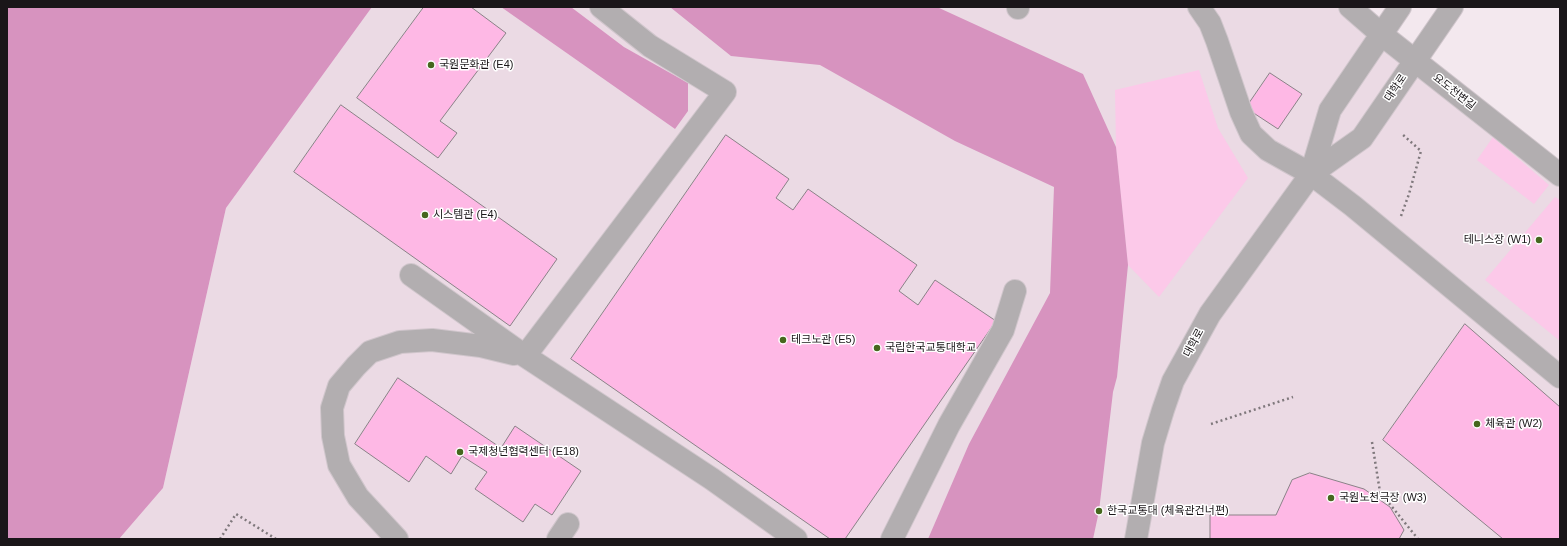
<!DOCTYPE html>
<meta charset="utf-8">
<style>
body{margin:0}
#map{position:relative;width:1567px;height:546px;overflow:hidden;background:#f3e8ee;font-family:Helvetica,sans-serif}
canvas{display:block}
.frame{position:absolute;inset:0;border:8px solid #1a1619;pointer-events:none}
</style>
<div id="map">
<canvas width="1567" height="546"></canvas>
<div class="frame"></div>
</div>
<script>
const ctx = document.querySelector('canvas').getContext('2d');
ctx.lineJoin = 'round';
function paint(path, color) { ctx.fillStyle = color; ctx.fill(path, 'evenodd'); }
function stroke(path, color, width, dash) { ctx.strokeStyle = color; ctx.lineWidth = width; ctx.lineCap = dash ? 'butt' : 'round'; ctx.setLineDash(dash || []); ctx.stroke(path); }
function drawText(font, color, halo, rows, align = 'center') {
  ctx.font = font + ' Helvetica,"Noto Sans KR",sans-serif'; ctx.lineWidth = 3; ctx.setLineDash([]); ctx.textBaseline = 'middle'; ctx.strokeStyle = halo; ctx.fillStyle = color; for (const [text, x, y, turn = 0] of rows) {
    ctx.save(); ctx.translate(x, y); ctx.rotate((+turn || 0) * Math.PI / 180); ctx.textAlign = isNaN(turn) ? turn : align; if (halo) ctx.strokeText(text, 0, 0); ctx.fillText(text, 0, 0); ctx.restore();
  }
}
paint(new Path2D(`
 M372,7H501L675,129L687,83L624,47L571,7H1344L1560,183V539H119L163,488L226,208Z`), '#ebdae4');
paint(new Path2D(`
 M1199,70L1218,128L1248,178L1159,297L1128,265L1116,147L1115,90Z
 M1493,137L1549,185L1534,204L1477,160Z
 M1555,197L1560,200V341L1485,280Z`), '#fcc9e9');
paint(new Path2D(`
 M7,7H372L226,208L163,488L119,539H7Z
 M501,7H571L624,47L688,83V111L675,129Z
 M670,7H937L1083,74L1116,147L1128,265L1117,377L1113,392L1099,511L1093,539H928L969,444L1050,293L1054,187L955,141L820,65L731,56Z`), '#d793bf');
const building = new Path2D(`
 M424,7H471L506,33L440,121L457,133L438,158L357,98Z
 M1270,73L1302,94L1278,129L1246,108Z
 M341,105L557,259L510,326L294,172Z
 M726,135L789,179L776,198L793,210L808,189L917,265L899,291L918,305L935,280L996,321L845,539H830L571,359Z
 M1465,324L1560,407V539H1503L1383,440Z
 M398,378L501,448L515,426L581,471L552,515L535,504L523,522L475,489L487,472L462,456L451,474L426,456L409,482L355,444Z
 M1310,473L1364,489L1390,507L1404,530L1399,539H1210V515H1276L1292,480Z`);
paint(building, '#feb8e5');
stroke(building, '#8b8288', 1);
const minor = new Path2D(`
 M1199,7L1210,23L1217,41L1241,112L1251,134L1268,150L1311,174L1353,206L1560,377
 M1350,7L1381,34L1560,175
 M1018,8V7
 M1311,174L1330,110L1400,7
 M411,275L525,356L712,479L796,539
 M525,356L725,92L650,46L601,7
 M397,539L358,497L339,465L333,436L332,408L339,386L356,366L370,352L400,342L432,340L481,346L514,354
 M558,539L568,524
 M892,539L949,425L1003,330L1015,291
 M1136,539L1153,443L1163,410L1173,381L1210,314L1311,174L1362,138L1452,7`);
stroke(minor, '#d0c6cc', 24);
stroke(new Path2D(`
 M1401,216L1409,194L1421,151L1402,134
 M1211,424L1293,397
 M1372,442L1380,492L1418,539
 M220,539L236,514L276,539`), '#7f787c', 2.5, [2, 3]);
stroke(minor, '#b2aeb0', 22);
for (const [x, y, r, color] of [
 [431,65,4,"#46671e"],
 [425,215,4,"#46671e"],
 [1539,240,4,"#46671e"],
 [783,340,4,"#46671e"],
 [877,348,4,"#46671e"],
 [1477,424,4,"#46671e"],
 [460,452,4,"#46671e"],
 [1331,498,4,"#46671e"],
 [1099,511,4,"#46671e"]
]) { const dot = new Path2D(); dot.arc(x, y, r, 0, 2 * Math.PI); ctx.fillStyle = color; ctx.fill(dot); stroke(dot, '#fff', 1.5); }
drawText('11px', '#1a1619', '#fff', [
 ["국원문화관 (E4)",439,65],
 ["시스템관 (E4)",433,215],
 ["테니스장 (W1)",1531,240,"right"],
 ["테크노관 (E5)",791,340],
 ["국립한국교통대학교",885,348],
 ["체육관 (W2)",1485,424],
 ["국제청년협력센터 (E18)",468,452],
 ["국원노천극장 (W3)",1339,498],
 ["한국교통대 (체육관건너편)",1107,511]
], 'left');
drawText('11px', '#1a1619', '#fff', [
 ["대학로",1396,88,-56],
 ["요도천변길",1454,92,38],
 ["대학로",1194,343,-62]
]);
</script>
